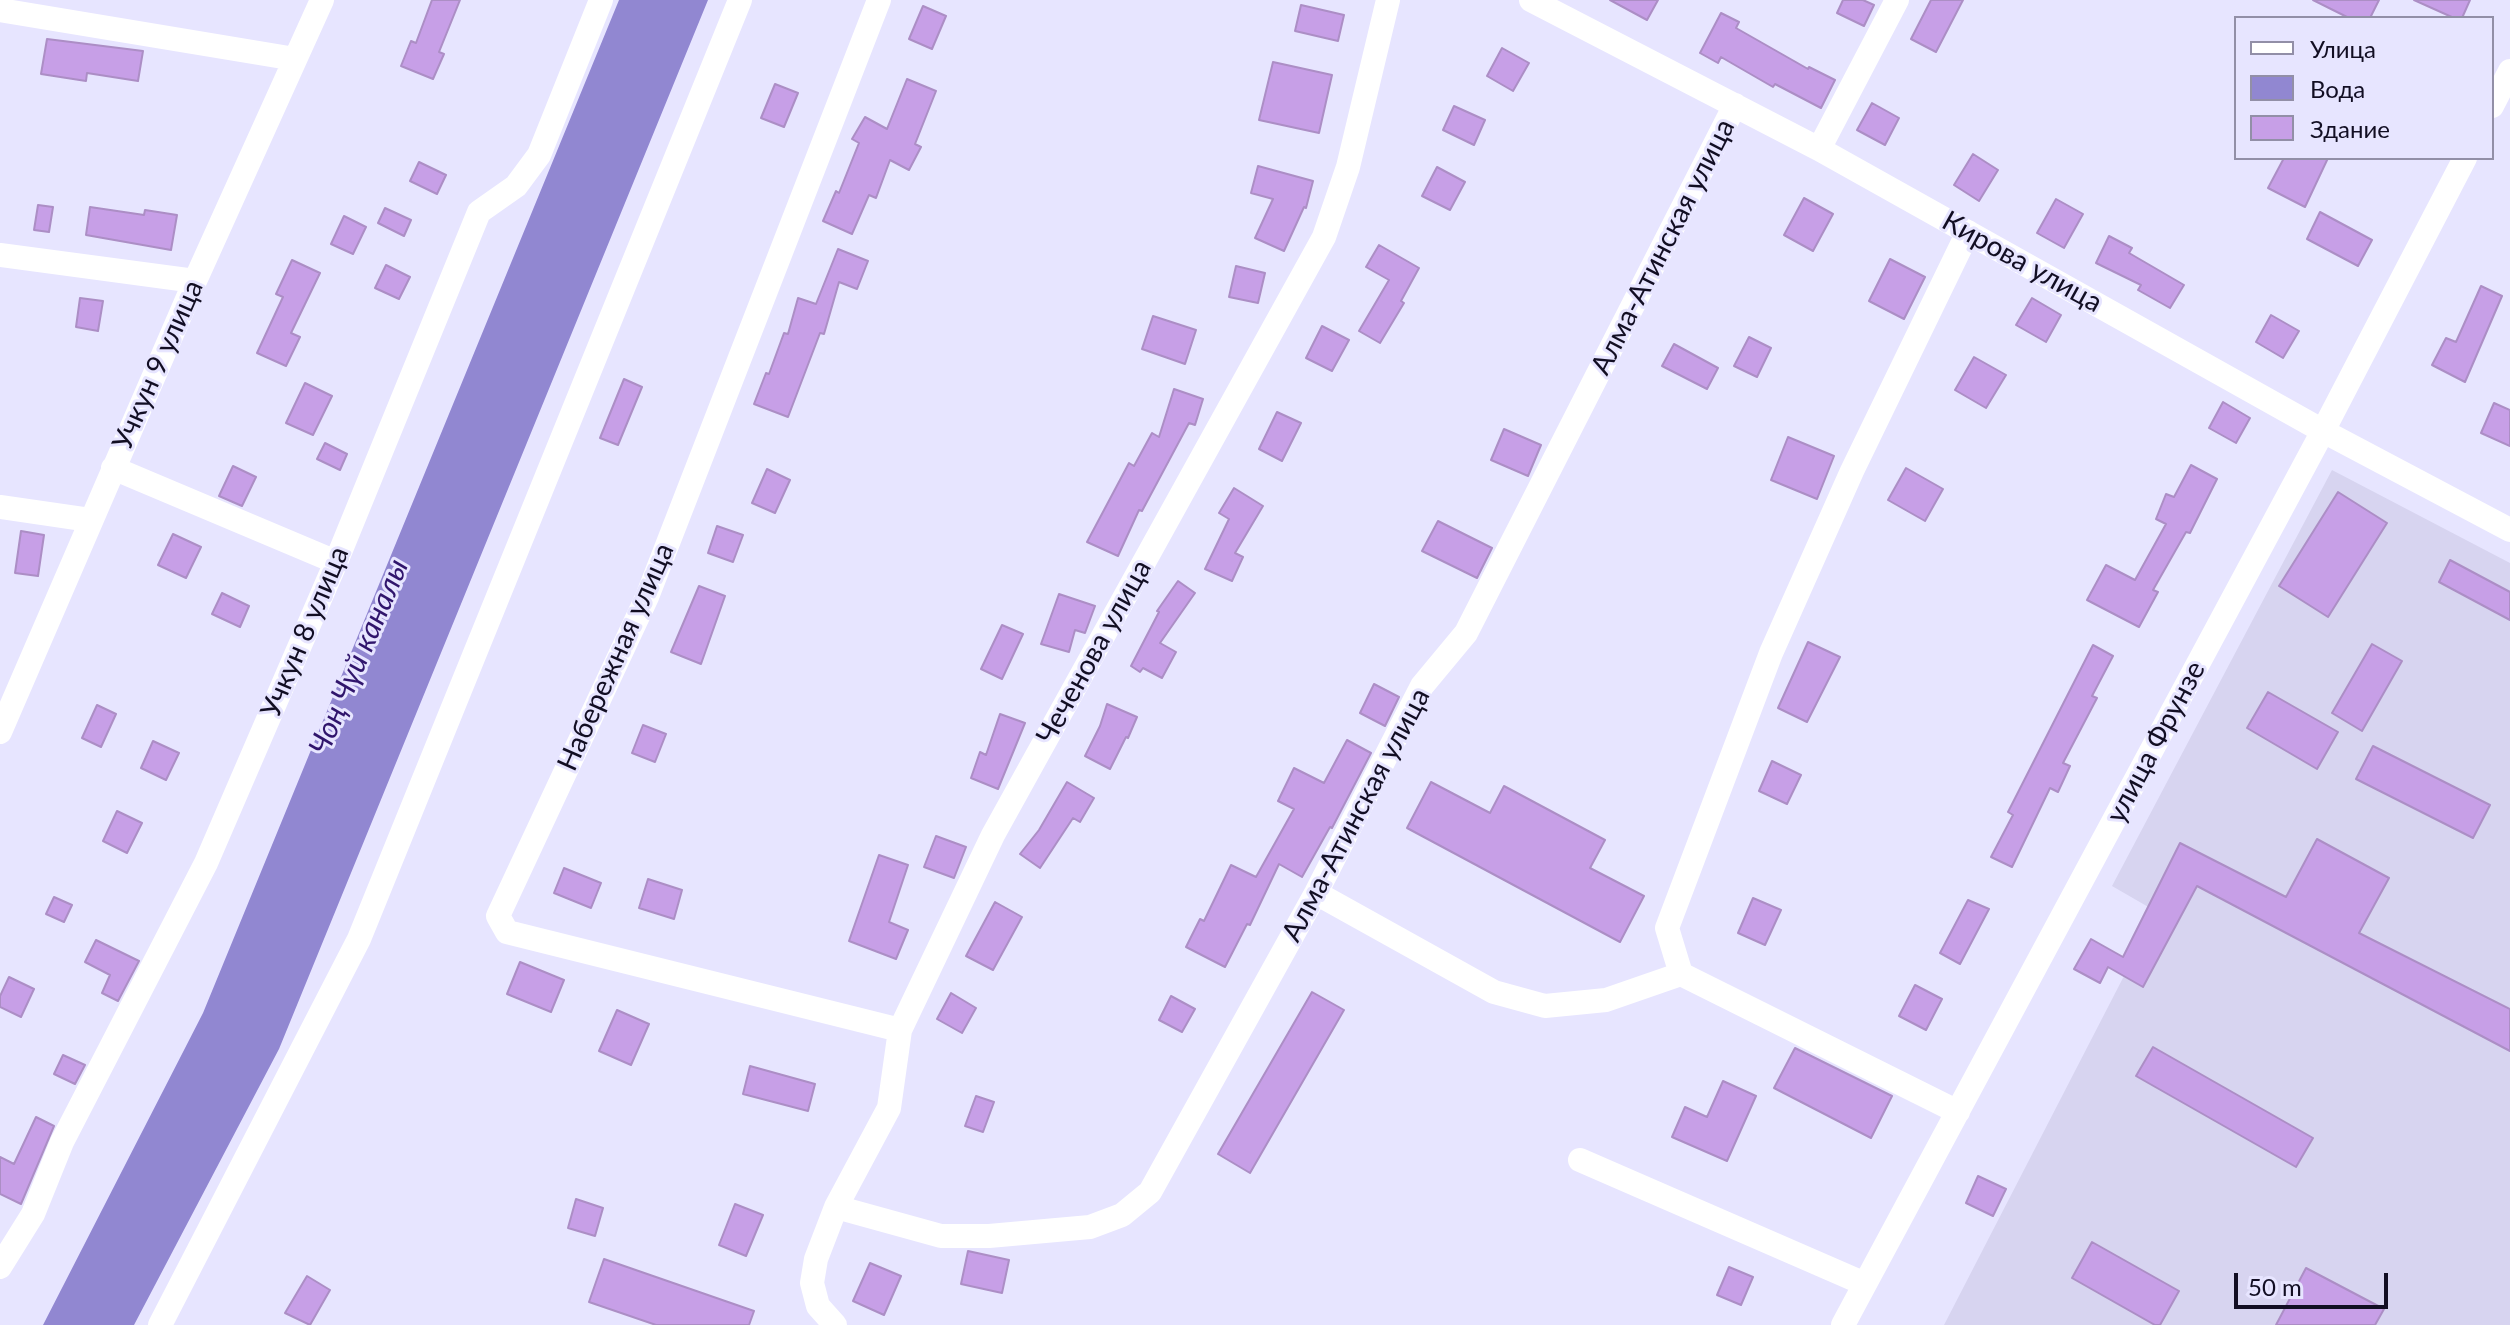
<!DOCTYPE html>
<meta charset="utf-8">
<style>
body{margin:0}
#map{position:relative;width:2510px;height:1325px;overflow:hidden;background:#e7e5ff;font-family:Lato,sans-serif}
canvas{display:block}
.legend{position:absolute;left:2234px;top:16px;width:260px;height:144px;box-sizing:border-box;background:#e7e5ff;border:2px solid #928fa7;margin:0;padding:10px 14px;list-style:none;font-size:24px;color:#120e23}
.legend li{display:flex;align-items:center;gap:16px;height:40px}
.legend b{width:40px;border:2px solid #928fa7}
.scale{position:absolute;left:2234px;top:1273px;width:154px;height:36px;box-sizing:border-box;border:4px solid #120e23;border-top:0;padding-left:10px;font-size:24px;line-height:28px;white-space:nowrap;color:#120e23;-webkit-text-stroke:6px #e7e5ff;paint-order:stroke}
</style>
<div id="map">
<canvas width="2510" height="1325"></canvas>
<ul class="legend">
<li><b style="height:10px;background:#fff"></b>Улица</li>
<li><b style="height:22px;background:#9187d1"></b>Вода</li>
<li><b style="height:22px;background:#c79fe7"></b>Здание</li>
</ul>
<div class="scale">50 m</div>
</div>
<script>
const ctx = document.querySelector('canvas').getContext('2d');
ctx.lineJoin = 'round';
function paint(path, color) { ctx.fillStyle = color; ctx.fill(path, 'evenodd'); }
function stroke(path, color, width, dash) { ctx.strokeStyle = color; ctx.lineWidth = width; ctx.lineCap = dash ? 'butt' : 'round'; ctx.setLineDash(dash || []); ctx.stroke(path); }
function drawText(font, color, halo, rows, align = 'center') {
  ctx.font = font + ' Lato,sans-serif'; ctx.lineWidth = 6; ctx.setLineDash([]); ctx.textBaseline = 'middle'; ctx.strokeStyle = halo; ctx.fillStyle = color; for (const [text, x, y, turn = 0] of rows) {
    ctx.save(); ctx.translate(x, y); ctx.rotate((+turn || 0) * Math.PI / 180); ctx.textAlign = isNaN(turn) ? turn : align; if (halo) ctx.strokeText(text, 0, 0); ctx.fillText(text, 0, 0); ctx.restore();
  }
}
paint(new Path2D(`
 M2332,470L2510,563V1325H1944L2157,912L2112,886Z`), '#d7d4f0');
paint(new Path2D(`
 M619,0H708L279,1049L134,1325H43L203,1013Z`), '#9187d1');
const building = new Path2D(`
 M432,0H460L439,52L444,54L433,79L401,66L411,41L416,43Z
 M1610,0H1658L1647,20Z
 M1843,0H1863L1874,5L1864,26L1837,13Z
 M1931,0H1963L1936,52L1911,39Z
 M2313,0H2379L2370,18H2349Z
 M2414,0H2470L2462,18H2454Z
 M1301,5L1344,15L1338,41L1295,31Z
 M923,6L946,16L932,49L909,39Z
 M1721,13L1739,22L1736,28L1808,69L1809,67L1835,80L1821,108L1775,84L1773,87L1721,57L1718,63L1700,53Z
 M47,39L143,51L138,81L87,73L86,81L41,74Z
 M1502,48L1529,63L1513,91L1487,76Z
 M1273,62L1332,75L1319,133L1259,120Z
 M907,79L936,91L915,144L921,147L909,170L890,160L876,198L869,195L852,234L823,221L836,191L839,193L859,143L852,139L865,117L887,129Z
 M775,84L798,93L784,127L761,118Z
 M1872,103L1899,118L1885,145L1857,130Z
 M1454,106L1485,120L1474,145L1443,130Z
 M1973,154L1998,170L1979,201L1954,185Z
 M2284,158H2328L2305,207L2268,188Z
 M419,162L446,175L437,194L410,181Z
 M1258,166L1313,181L1306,208L1304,207L1284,251L1255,238L1273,199L1251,193Z
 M1437,167L1465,182L1450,210L1422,196Z
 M1804,198L1833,214L1813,251L1784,235Z
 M2056,199L2083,214L2064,248L2037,233Z
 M38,205L53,207L49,232L34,230Z
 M90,207L144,215L145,210L177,215L171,250L86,235Z
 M385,208L411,220L404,236L378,223Z
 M2320,212L2372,240L2358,266L2307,239Z
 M344,216L366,227L353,254L331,244Z
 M2109,236L2132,248L2129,253L2184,285L2170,308L2138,290L2141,285L2096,263Z
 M1379,245L1419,268L1401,301L1404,303L1380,343L1359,331L1389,280L1366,267Z
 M838,249L868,261L857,289L839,282L824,334L820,333L788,417L754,404L766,373L769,374L784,333L788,334L798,298L816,304Z
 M1890,259L1925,277L1904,319L1869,301Z
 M292,260L320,273L291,333L300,337L286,366L257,353L283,297L276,294Z
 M386,265L410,277L399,299L375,288Z
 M1236,266L1265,273L1258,303L1229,297Z
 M2481,286L2502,296L2465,382L2432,365L2446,338L2456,342Z
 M80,298L103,301L98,331L76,327Z
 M2032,298L2061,315L2046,342L2016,325Z
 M2271,315L2299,331L2283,358L2256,342Z
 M1153,316L1196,330L1185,364L1142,349Z
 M1322,326L1349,340L1332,371L1306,358Z
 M1749,337L1771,348L1757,377L1734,366Z
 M1674,344L1718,368L1707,389L1662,366Z
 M1974,357L2006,375L1986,408L1955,390Z
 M624,379L642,387L618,445L600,438Z
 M305,383L332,396L313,435L286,423Z
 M1174,389L1203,399L1195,425L1189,423L1142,511L1139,510L1118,556L1087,542L1129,463L1134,466L1152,433L1159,437Z
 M2223,402L2250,418L2236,443L2209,428Z
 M2494,403L2510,410V446L2481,433Z
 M1277,412L1301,423L1282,461L1259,449Z
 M1504,429L1541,445L1528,476L1491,460Z
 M1788,437L1834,456L1817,499L1771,480Z
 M325,443L347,454L340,470L317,459Z
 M2191,465L2217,479L2190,533L2186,532L2153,590L2158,592L2139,627L2087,600L2106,565L2135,580L2166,524L2156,519L2166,494L2174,497Z
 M233,466L256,477L242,506L219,496Z
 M1906,468L1943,489L1925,521L1888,500Z
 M767,469L790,480L775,513L752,503Z
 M1234,488L1263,506L1235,553L1243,557L1232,581L1205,569L1229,519L1219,513Z
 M2338,492L2387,523L2328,617L2279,586Z
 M1438,521L1492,548L1477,578L1422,551Z
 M717,526L743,535L733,562L708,553Z
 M21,531L44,535L38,576L15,573Z
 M173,534L201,547L186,578L158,565Z
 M2450,560L2510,592V620L2439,582Z
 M1178,581L1195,593L1160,643L1176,652L1162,678L1143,668L1140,672L1131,666L1159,612L1157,611Z
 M699,586L725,596L701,664L671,652Z
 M222,593L249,606L240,627L212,614Z
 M1059,594L1095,606L1085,633L1075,630L1069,652L1041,644Z
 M1002,625L1023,634L1002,679L981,669Z
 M1808,642L1840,657L1807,722L1778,708Z
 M2372,644L2402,661L2362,731L2332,713Z
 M2093,645L2113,656L2092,696L2097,698L2063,763L2070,766L2058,792L2050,788L2012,867L1991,857L2013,815L2008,812Z
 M1374,684L1399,697L1385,726L1360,713Z
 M2268,692L2338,732L2317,769L2247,728Z
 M1107,704L1137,717L1128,738L1126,737L1110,769L1085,756L1100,726Z
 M97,705L116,714L101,747L82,738Z
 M1000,714L1025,723L998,789L971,778L980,752L986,755Z
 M643,725L666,734L655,762L632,753Z
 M1347,740L1371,753L1332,828L1330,827L1302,877L1279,864L1250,925L1247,924L1225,967L1186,947L1200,919L1204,921L1231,865L1256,877L1294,809L1278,801L1294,768L1324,783Z
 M153,741L179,753L166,780L141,768Z
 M2373,746L2490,805L2473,838L2356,779Z
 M1772,761L1801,775L1787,804L1759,791Z
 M1067,782L1094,798L1080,822L1073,818L1040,868L1020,854L1039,830Z
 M1431,782L1490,813L1504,786L1605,840L1590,868L1644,896L1620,942L1407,828Z
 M117,811L142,823L127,853L103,841Z
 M936,836L966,847L954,878L924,867Z
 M2317,839L2389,878L2359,933L2510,1009V1051L2197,886L2143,987L2108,967L2100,983L2074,969L2091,939L2123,957L2180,843L2286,897Z
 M879,855L908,865L889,922L908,930L896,959L849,941Z
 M564,868L601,883L591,908L554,893Z
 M648,879L682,890L674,919L639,908Z
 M54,897L72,905L64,922L46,914Z
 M1753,898L1781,910L1765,945L1738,933Z
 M1968,900L1989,909L1960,964L1940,953Z
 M995,902L1022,917L993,970L966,956Z
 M96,940L139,961L118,1001L102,993L110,975L85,962Z
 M520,962L564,980L551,1012L507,994Z
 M9,977L34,989L21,1017L0,1007V996Z
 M1915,985L1942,999L1926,1030L1899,1016Z
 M1312,992L1344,1010L1250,1173L1218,1154Z
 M951,993L976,1008L962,1033L937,1019Z
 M1171,996L1195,1009L1182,1032L1159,1020Z
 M617,1010L649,1024L631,1065L599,1051Z
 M2153,1047L2313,1138L2296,1167L2136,1076Z
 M1795,1048L1892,1096L1871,1138L1774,1088Z
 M63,1055L85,1065L75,1084L54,1074Z
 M750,1066L815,1084L808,1111L743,1094Z
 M1723,1081L1756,1096L1727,1161L1672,1137L1685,1107L1707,1117Z
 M976,1096L994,1102L983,1132L965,1126Z
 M36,1117L54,1126L21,1204L0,1194V1157L14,1164Z
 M1978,1176L2006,1189L1993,1216L1966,1203Z
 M576,1199L603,1208L595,1236L568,1228Z
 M735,1204L763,1215L746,1256L719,1245Z
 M2092,1242L2179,1291L2160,1325H2155L2072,1278Z
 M968,1251L1009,1260L1002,1293L961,1284Z
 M604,1259L754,1311L749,1325H656L589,1302Z
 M870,1263L901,1276L884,1315L853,1301Z
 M1729,1267L1753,1277L1741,1305L1717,1295Z
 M2306,1268L2384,1309L2375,1325H2276Z
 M307,1276L330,1290L310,1325L285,1313Z`);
paint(building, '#c79fe7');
stroke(building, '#ac8ec5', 2);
stroke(new Path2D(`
 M879,0L647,597L498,916L507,932L900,1030
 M1531,0L1819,149L2323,431L2510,530
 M0,10L295,59
 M2492,106L2510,71
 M1819,149L1897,0
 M0,255L195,281
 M113,468L336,562
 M0,507L90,520
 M0,732L195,281L322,0
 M1316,893L1494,992L1545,1006L1606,1000L1681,974L1958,1112
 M1681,974L1667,928L1771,653L1852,471L1968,232
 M1580,1160L1865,1284
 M836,1207L941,1236H989L1090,1227L1122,1215L1150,1192L1316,893L1422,686L1466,633L1735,105
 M0,1267L33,1214L62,1142L206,863L336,562L479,212L516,186L539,155L601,0
 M160,1325L359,939L740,0
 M835,1325L818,1306L812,1283L816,1259L836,1207L889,1108L900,1030L993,835L1324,237L1348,167L1388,0
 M1843,1325L2323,431L2465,158`), '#fff', 24);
drawText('28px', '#120e23', '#e7e5ff', [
 ["Алма-Атинская улица",1663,247,-63],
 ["Кирова улица",2022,262,29],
 ["Учкун 9 улица",158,365,-66],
 ["Учкун 8 улица",305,632,-67],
 ["Чеченова улица",1094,652,-61],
 ["Набережная улица",616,657,-66],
 ["улица Фрунзе",2156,742,-62],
 ["Алма-Атинская улица",1356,815,-62]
]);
drawText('italic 30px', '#30156c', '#e7e5ff', [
 ["Чоң Чүй каналы",359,657,-67]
]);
</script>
